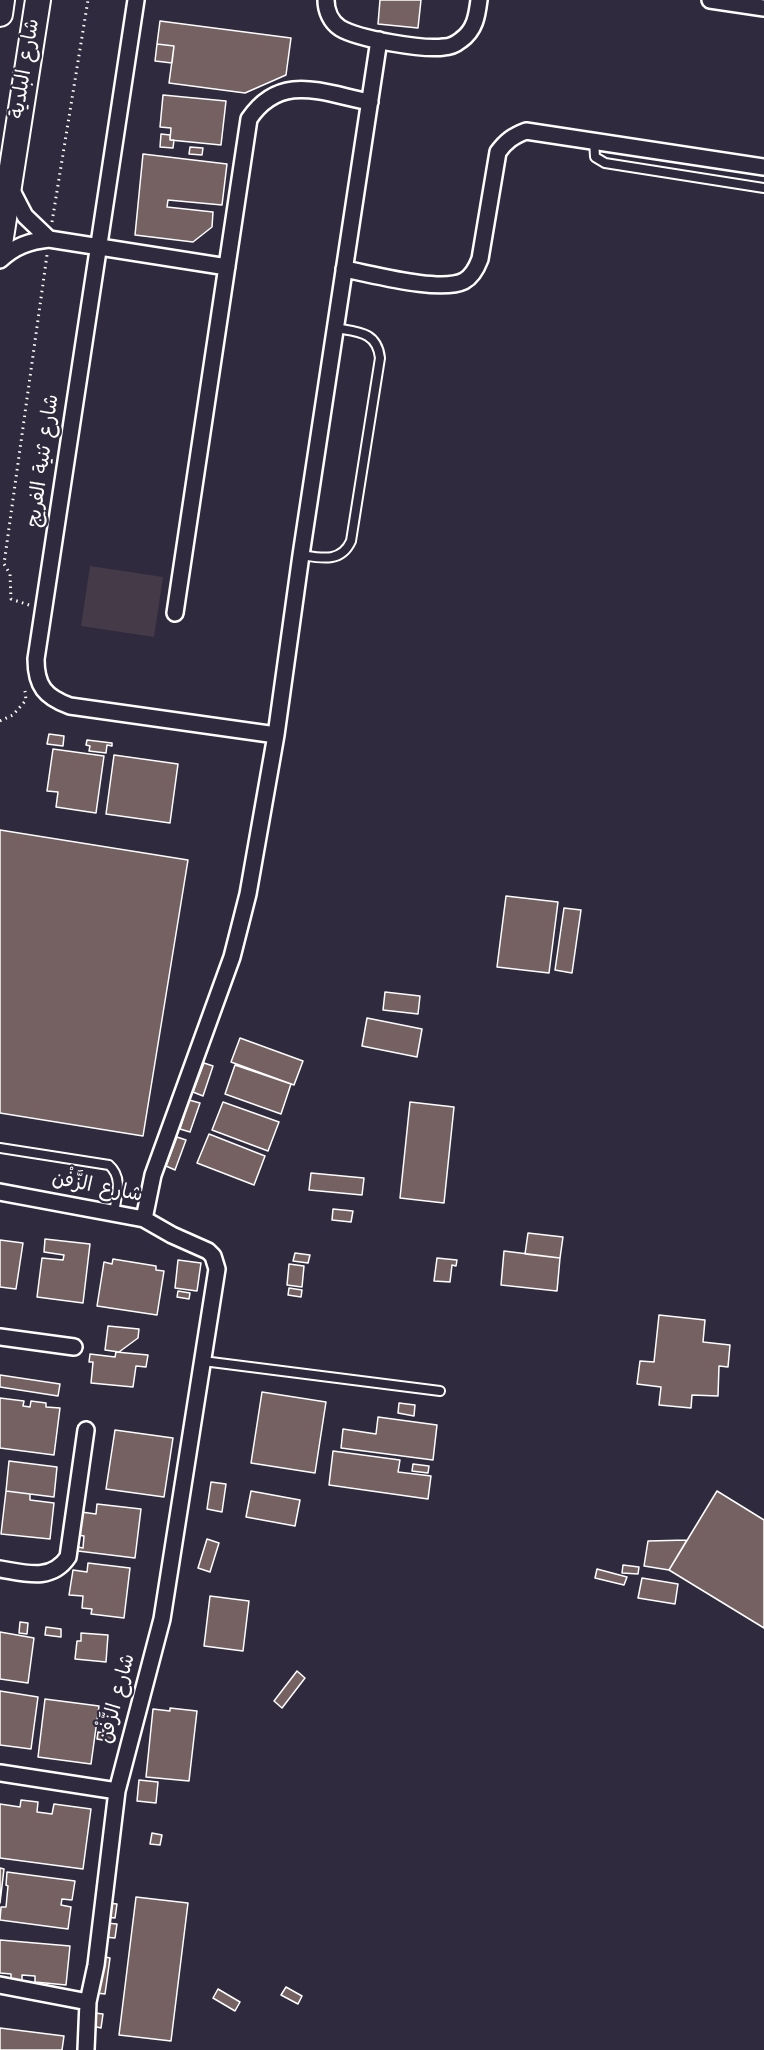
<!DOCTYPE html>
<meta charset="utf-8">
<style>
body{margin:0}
canvas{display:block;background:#2f2a3d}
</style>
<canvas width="764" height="2050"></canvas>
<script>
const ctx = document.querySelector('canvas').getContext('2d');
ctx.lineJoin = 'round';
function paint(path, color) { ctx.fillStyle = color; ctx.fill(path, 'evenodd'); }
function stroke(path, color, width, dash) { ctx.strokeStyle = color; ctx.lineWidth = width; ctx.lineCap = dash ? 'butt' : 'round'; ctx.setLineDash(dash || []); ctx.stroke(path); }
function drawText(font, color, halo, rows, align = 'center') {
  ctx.font = font + ' Kalam,"Playpen Sans Arabic",sans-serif'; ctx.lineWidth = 4.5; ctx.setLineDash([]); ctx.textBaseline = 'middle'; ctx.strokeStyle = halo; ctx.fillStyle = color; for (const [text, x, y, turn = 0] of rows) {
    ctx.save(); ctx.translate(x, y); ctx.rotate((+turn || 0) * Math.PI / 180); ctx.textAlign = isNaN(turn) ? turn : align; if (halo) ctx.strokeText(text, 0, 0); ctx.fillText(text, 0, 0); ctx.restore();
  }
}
paint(new Path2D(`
 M90,566L163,577L154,637L81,626Z`), '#443a48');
const building = new Path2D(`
 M380,0H421L418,28L378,24Z
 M160,21L291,38L286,75L245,93L169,83L174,46L157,44Z
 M157,44L174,46L172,63L155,61Z
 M163,95L226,101L221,145L170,140L171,128L160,127Z
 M161,134L170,135V140H174L173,148L160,147Z
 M190,147L203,148L202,155L189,154Z
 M143,154L227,164L222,205L168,200L167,207L213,212L212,227L193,242L135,235Z
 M49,734L64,736L63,746L47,744Z
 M87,740L112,743V746L107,745L106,753L89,751L90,746L86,745Z
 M53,749L104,756L96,813L56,807L58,792L47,791Z
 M114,755L178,764L170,823L106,814Z
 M0,830L188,860L143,1136L0,1113Z
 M506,896L558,902L549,973L497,967Z
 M564,908L581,910L572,973L555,970Z
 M385,992L420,996L418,1014L383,1010Z
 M367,1018L422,1029L417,1057L362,1046Z
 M240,1038L303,1061L294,1085L231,1062Z
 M204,1063L213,1066L203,1096L193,1092Z
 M235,1065L291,1084L281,1114L225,1094Z
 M189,1100L200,1103L190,1132L180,1129Z
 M223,1102L279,1122L268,1151L212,1130Z
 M410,1102L454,1107L444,1203L400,1198Z
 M209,1134L265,1156L254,1185L197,1163Z
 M177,1137L186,1140L175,1170L166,1166Z
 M311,1173L364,1178L362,1195L309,1190Z
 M333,1209L353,1211L351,1222L332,1220Z
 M528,1233L563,1237L560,1258L525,1254Z
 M45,1239L90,1244L83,1303L37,1297L42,1258L63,1260L64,1255L44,1252Z
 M0,1240L23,1243L16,1289L0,1287Z
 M504,1251L560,1258L557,1291L501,1285Z
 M295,1253L310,1255L308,1263L293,1261Z
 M437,1258L457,1260L456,1266L452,1265L450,1282L434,1281Z
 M113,1259L156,1266V1270L164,1271L157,1315L97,1306L104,1262L112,1264Z
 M178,1260L201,1263L197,1291L175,1288Z
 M289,1264L304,1266L302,1287L287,1285Z
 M289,1288L302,1290L301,1297L288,1295Z
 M178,1291L190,1293L189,1299L177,1297Z
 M659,1315L705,1320L703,1342L730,1345L728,1367L719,1366L718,1396L692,1395L691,1408L659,1405L661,1387L637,1384L640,1361L654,1362Z
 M108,1326L139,1329L138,1338L119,1352L105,1350Z
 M116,1352L148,1355L146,1367L136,1366L133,1387L91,1383L93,1362H89L90,1354L115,1357Z
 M0,1375L60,1384L58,1396L0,1387Z
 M262,1392L326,1402L315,1473L251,1463Z
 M0,1398L24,1401L23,1406L30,1407L31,1401L46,1403V1407L60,1408L54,1455L0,1448Z
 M399,1403L415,1405L414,1416L398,1413Z
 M378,1417L437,1425L433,1460L341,1448L343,1429L376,1434Z
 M115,1430L173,1438L164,1497L106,1489Z
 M333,1451L400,1460L398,1472L431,1476L428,1499L329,1485Z
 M9,1461L57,1467L54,1497L6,1491Z
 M413,1464L429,1466L428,1473L412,1471Z
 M211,1482L226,1484L222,1512L207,1509Z
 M6,1491L30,1494V1500L54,1503L50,1539L1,1534Z
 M251,1491L300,1500L295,1526L246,1517Z
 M717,1491L764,1520V1628L669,1570Z
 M97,1504L141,1509L135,1558L78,1551V1547L83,1548L84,1536L78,1535L81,1512L96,1514Z
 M207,1539L219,1543L210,1572L198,1568Z
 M687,1540L669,1570L644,1566L648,1541Z
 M88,1563L130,1568L124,1618L91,1614L92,1609L82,1608L83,1596L69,1595L73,1570L87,1572Z
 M623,1565L639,1567L638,1574L622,1573Z
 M597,1569L627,1577L624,1585L595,1578Z
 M642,1578L678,1584L675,1604L638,1598Z
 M210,1596L249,1601L243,1651L204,1646Z
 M20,1622L28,1623L27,1634L19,1633Z
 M46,1627L61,1629V1637L45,1635Z
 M0,1632L34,1638L28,1683L0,1679Z
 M81,1633L108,1635L106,1662L75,1659L77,1641H81Z
 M297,1671L305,1678L282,1708L274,1701Z
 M0,1691L38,1697L31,1749L0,1745Z
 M45,1699L99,1706L91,1764L38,1757Z
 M170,1708L197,1711L189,1781L146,1777L153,1709L170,1711Z
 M107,1726L115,1727L113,1742L97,1739L98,1732L103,1733V1729L106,1730Z
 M139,1780L158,1782L156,1803L137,1801Z
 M21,1800L38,1802L37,1812L52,1814L54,1804L91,1809L83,1869L0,1858V1804L20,1807Z
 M152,1833L162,1835L160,1845L150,1844Z
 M0,1868L4,1869L0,1903Z
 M7,1872L75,1881L72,1900L62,1899L61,1905L71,1907L68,1929L0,1920L1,1907H6L8,1886L6,1885Z
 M136,1897L188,1903L171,2041L119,2035Z
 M108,1903L117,1904L115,1918L106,1917Z
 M106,1923L117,1924L115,1938L104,1937Z
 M0,1940L70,1946L66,1985L35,1982V1976L22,1975V1981L11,1980V1974L0,1973Z
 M101,1956L110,1958L105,1994L96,1993Z
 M286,1987L302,1996L298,2004L281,1995Z
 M218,1989L240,2002L235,2011L213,1998Z
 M95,2013L103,2014L101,2028L93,2026Z
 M0,2028L64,2036L62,2050H0Z`);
paint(building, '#756062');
stroke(building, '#fff', 1.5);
const lane = new Path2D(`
 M594,140L595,157L605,163L764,188
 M301,555C321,558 341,563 351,541L380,358C377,331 357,332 335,328
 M0,1148L109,1165C123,1177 117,1195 114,1212
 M203,1361L440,1391`);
const street = new Path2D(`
 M136,0L36,659C36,686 45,697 70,706L276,735
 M326,0C326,11 331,22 340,28C358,39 423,50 444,47C449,47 456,44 461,40C475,30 477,16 479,0
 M710,0L764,8
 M10,187L25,216L49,239
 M0,260C15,246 30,241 49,239L227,267
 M344,269C372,274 440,293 464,281C473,276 477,267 480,259L498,152C506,141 513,136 526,131L764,167
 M175,613L249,119C281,72 322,93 370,102
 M0,1192L144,1219L172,1235L208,1251L213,1256L217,1269L162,1619L117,1791L96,1965L88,2002L86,2050
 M144,1219L153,1175L232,957L248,894L276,735L301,555L379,40
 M0,1337L74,1347
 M0,1569C25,1573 51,1582 68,1557L86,1430
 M0,1773L117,1791
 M0,1985L88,2002`);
const primary = new Path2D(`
 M0,14L2,0
 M0,244L38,0`);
stroke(lane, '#fff', 12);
stroke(street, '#fff', 20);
stroke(primary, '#fff', 28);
stroke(new Path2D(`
 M52,222L88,0
 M29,605L11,599L10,574L4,564L47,255
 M0,721L13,715L26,700L25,691`), '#fff', 3, [1.5, 4.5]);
stroke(lane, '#2f2a3d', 8);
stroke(street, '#2f2a3d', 15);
stroke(primary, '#2f2a3d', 24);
drawText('20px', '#fff', '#2f2a3d', [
 ["شارع البلدية",27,69,-81],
 ["شارع ثنية الفريج",45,461,-82],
 ["شارع الزَّفْن",97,1189,11],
 ["شارع الزَّفْن",119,1699,-75]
]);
</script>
